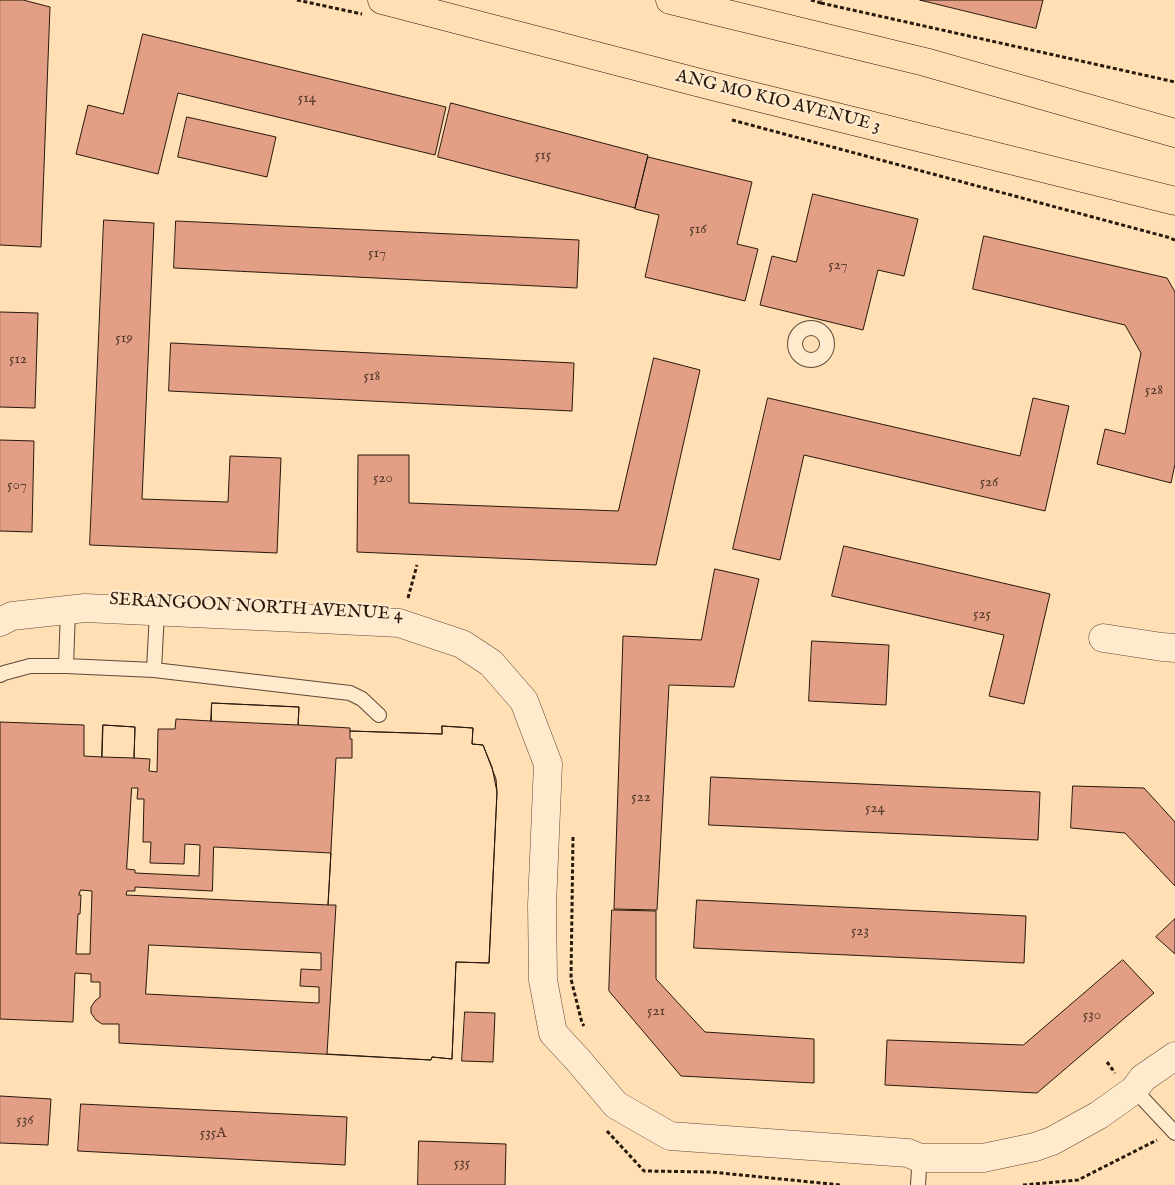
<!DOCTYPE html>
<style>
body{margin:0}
canvas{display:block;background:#ffdfb3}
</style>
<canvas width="1175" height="1185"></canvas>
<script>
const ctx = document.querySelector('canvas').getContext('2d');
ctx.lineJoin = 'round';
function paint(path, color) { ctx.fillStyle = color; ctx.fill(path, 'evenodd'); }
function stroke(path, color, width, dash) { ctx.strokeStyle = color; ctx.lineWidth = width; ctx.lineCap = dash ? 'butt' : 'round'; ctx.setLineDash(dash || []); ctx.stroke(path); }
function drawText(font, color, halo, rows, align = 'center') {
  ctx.font = font + ' "IM FELL English",serif'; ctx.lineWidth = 4.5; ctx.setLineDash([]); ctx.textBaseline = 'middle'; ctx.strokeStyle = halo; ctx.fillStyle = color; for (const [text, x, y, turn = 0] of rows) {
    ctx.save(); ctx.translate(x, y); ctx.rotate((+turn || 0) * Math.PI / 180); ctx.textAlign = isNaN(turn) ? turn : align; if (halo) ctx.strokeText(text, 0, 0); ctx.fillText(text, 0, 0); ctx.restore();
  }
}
const building = new Path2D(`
 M0,0H23L50,7L41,247L0,245Z
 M920,0H1043L1036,28Z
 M143,34L446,107L435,155L178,93L158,174L76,154L88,105L123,114Z
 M451,103L648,155L635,208L438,157Z
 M187,117L276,137L267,177L178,157Z
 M648,157L752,182L737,244L758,249L745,301L645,277L659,215L635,209Z
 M813,194L918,219L904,276L878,270L863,330L760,305L772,256L796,262Z
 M104,220L154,223L142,499L228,502L230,456L281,458L277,553L90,545Z
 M176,221L579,240L577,288L174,268Z
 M984,236L1167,278L1175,292V464L1171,483L1097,464L1105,429L1125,434L1141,353L1125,325L973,289Z
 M0,312L38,313L35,408L0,407Z
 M171,343L574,363L572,411L169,391Z
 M654,358L700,370L656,565L357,552L358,455H409V503L618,511Z
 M768,398L1020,456L1033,398L1069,406L1045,511L804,455L780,560L733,549Z
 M0,440L34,441L32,532L0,531Z
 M844,546L1050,594L1024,704L989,696L1004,635L832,596Z
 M715,569L759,579L734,687L669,685L657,910L614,909L623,636L701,640Z
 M812,641L889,645L886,705L809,701Z
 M212,703L299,707L298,725L350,728V731L442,734V726L473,728L472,744L483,745L492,767L497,792L489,963L456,962L452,1059L432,1057L431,1060L119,1043V1024H102L96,1020L91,1013V1007L95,1001L100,997V982H91V974L75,973L73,1022L0,1019V722L84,725V756L102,757L103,725L135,727L134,758L150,759L149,771L157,772L158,729H175L176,719L211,721ZM132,788H138L137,799H144L143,842H151L150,863L184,864L185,844L200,845L199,876L135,873V870L127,869ZM214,847L331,853L328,905L126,895L127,891H135V887L212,891ZM81,890L92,891L90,954H76L78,914H80L81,895H79ZM149,945L321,953V970L301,969L300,986L319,987V1003L146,994Z
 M212,703L299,707L298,725L211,721Z
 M103,725L135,727L134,758L102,757Z
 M442,726L473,728L472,744L483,745L496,779L497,792L489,963L456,962L452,1059L432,1057L431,1060L327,1054L336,905H328L336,758H352V739H350V731L442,734Z
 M711,777L1040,792L1038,840L709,825Z
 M1073,786L1144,788L1175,822V886L1125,833L1071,828Z
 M697,900L1026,916L1024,963L694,948Z
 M612,910L656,911V979L705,1032L814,1039V1083L681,1076L609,991Z
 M1175,919V954L1156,937Z
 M1123,960L1154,993L1037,1093L885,1085L887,1040L1023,1045Z
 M465,1012L495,1013L493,1062L462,1061Z
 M0,1096L51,1099L48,1145L0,1143Z
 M81,1104L347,1117L345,1165L78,1151Z
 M419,1141L506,1144L505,1185H418Z`);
paint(building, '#e29f85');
stroke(building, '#28190d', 1);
const lane = new Path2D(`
 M795 344a16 16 0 1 1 32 0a16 16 0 1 1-32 0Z
 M66,666L68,610
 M154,670L350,693L362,699L379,715
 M0,675L4,673L30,666H66L154,670L157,612
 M1131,1086L1175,1133
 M918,1185L920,1153`);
const street = new Path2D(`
 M0,622L12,616L85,608L320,619L399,623L462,644L491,663L524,701L548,764L542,905L543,980L553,1033L578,1060L616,1105L670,1136L908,1153L920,1158H983L1035,1147L1052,1141L1099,1115L1134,1090L1143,1078L1175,1056
 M1103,638L1162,647L1175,648`);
const highway = new Path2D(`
 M382,0L708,85L1175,201
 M670,0L925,62L1175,133`);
stroke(lane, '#5e4a36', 16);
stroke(street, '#5e4a36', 29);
stroke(highway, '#28190d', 29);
stroke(new Path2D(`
 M297,0L362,14
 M811,0L821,3V0
 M821,3L1175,82
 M732,120L1167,237L1175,240
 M408,598L417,565
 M573,837L571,979L582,1023L584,1026
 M1107,1062L1115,1073
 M607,1131L644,1171L711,1172L841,1185
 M1023,1185L1078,1180L1157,1140`), '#28190d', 3, [4, 2.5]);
stroke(lane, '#ffeace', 14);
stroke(street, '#ffeace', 28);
stroke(highway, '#ffdfb3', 28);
drawText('15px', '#563a2b', null, [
 ["514",307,99],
 ["515",543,156],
 ["516",698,230],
 ["517",377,254],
 ["527",838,266],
 ["519",124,339],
 ["512",18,360],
 ["518",372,377],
 ["528",1154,391],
 ["520",383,479],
 ["526",989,483],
 ["507",17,486],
 ["525",982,615],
 ["522",641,798],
 ["524",875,809],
 ["523",860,932],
 ["521",656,1012],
 ["530",1092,1016],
 ["536",25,1121],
 ["535A",213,1134],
 ["535",462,1164]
]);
drawText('18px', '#28190d', '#ffeace', [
 ["ANG MO KIO AVENUE 3",778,102,14],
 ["SERANGOON NORTH AVENUE 4",256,608,3]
]);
</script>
